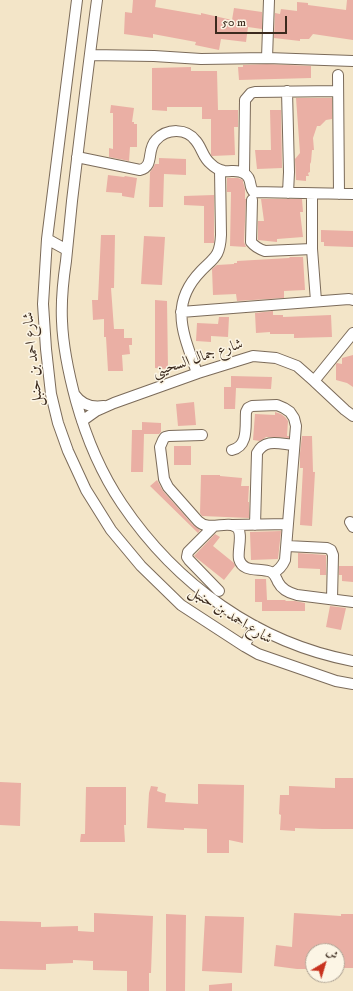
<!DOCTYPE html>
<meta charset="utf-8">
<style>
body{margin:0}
#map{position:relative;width:353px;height:991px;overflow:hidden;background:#f3e5c8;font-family:"IM FELL DW Pica",Amiri,serif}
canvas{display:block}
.north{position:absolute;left:305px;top:943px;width:40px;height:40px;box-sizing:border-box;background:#fcf5e5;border:1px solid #afa495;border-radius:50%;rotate:38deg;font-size:11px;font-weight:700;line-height:16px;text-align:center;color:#3b2a1e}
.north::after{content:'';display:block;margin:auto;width:14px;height:18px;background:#c8321e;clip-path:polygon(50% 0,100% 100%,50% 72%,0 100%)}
.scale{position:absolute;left:215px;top:16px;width:72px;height:18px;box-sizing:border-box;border:2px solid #3b2a1e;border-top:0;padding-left:5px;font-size:12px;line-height:14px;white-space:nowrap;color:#3b2a1e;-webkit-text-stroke:3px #fcf5e5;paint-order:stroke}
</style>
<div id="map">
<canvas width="353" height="991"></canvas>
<div class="north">ش</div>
<div class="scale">50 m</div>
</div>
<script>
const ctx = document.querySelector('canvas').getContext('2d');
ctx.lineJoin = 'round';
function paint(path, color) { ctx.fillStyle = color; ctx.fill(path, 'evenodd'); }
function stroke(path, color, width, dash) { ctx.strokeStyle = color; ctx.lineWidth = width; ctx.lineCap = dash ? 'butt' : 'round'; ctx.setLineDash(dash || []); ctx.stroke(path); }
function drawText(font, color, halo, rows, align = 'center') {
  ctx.font = font + ' "IM FELL DW Pica",Amiri,serif'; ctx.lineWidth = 3; ctx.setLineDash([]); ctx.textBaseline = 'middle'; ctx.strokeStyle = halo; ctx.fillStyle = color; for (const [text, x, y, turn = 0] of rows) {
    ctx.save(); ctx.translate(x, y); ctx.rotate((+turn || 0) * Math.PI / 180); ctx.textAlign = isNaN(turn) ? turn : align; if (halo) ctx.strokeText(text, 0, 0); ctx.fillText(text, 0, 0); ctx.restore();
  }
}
paint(new Path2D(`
 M133,0H156L155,7L201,15V13L232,20L234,8L262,12V29L248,27L246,42L221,39L219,50L195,45L196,42L153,34V38L124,34L125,12L132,13Z
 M347,0H353V40L313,34L309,39H300V41L274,38L275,13L280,14L281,9L297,11V2L308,3V5L346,10Z
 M267,64L311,66V78L239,80L238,67H243V65Z
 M191,67V71H217L218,110H238V127H234L235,155L212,156L211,155V119H202V107H167V111L152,110V68Z
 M296,98H332V119L326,120L320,126H317L313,138L314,150H312L311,162L310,164V172L308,173L309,176H306V181L296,180L295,159L300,153Z
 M111,105L134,108L132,122H134V124H137V147H130L129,161L109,157V148L113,149V113H110Z
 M270,110H281L282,168L257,169L255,150H271Z
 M159,158L186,159V175L164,174L163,207H149L150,172L153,168L155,164H159Z
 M108,175L124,177L125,176L137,178L134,198L122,196V193L106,192Z
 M227,178H238L243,180V182L245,189V199H246L244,242L246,247L230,246L231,192H227Z
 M214,195V243H204V206L184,205V196Z
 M261,199H302L303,212H300L303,237L277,239V242L258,240V221H264Z
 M321,230L353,231V247L324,246V242H321Z
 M101,235H115L114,288H111L114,329H124V338H132V345H129L130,354L122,355L123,371H108L106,337H104V319L93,320L92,300H98Z
 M144,236L165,237L162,285L141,284Z
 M290,257H303L305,290L284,291V298L237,301L236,294L213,295L212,269L217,265L234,264V263H237V261L289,258Z
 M155,300L167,301L168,369L155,368Z
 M273,311V315H283V317L331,315L332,337L294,338V334H270V332L256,333L255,313Z
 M219,317H229L228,337L211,336V342L196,341L197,323L218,324Z
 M353,355V387L347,383L336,380V364L337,363L342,364V358Z
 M231,376L272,377L271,389L236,388L235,409H224V387H231Z
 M194,402L196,425L178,426L176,404Z
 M275,412L281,414L285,417L288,421L287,436H289V438L273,437H266L260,441L253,440L255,414L275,415Z
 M142,422L161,423V432L159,434H144L143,472H131L132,430H142Z
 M302,436H312L313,472H315L312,526L300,525L303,468H300V453Z
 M174,446H191V465H174Z
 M201,475H220V476L242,478L241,486H249L248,502H249V518L202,516L200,513Z
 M157,480L163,491L193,525L200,530L198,533L150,486Z
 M281,531L278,559L251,560L250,532Z
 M215,534L220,537L213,546L234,563L235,566L224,580L194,556Z
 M298,553L326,555V575H320V569L298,568Z
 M339,566H353V582L342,581V575H339Z
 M255,579H266L267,600H285L286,601H295L305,603V611H262V602H255Z
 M330,606L346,608L341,630L326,627Z
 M335,778H353V829H322L295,828V831L280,830L281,815L279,814L280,795H289V786L335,788Z
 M0,782L21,783L20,826L0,825Z
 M198,784L244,785L243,843L229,840V853H207V829L184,828V830L147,828L149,793L151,786L158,787L157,791L166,794L165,802L198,804Z
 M86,787H126V825H124L125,842H80L81,834H85Z
 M94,913L153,916L151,973H149V991H127V971L93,970V961L73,960V963L46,964V970L0,969V921L41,922V927L78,926V931L94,932Z
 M294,913L341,916V914H353V968H341V951H313V969H297L274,966L276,945L292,947Z
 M166,914L186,915L185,991H166Z
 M205,916L244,917L242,973L202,971Z
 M232,983V991H209V985Z`), '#eaafa4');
const minor = new Path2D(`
 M77,0L47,239L43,304L46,349L51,394L58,423L68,451L86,490L111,530L141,566L181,605L244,646L258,654L336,681L353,684
 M97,0C88,67 80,134 72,201C70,221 68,241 66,261C63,281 61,301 62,321C63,349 69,375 76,401C86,437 101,473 122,504C176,584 257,643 353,661
 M90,55L154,56L201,59L267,58L353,61
 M267,58L269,0
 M338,75L339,194
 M287,91L289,172L288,193
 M77,157L140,170C155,166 146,150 156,140C167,128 187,128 196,141C202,148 203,158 211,164C215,168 219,170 224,171C232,172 238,169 245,174C253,179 248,187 254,192L353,194
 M244,173L245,100L251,93L255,92L338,91
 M312,194V249L316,301
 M252,200L251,242C255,247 259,249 265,251L312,249
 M47,239L67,250
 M181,312L349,299L353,300
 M197,373C184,335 168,305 201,271C215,257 220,256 221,235L220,170
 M314,381L353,333
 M75,395C82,405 92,408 104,406
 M82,421L96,411L114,403L198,373L253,356L276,358L297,366L314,381L345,410L353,416
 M202,435L169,436L165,437L163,440L160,447L164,479L168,487L198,521C209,532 227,520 236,527C244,532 237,551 239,559C243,574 261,567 271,572C275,574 276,578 278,582C282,590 289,593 297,595L353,602
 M232,450C249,446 245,426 246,412L248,408L252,406L277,405L284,408L290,412L294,418L296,426L285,560C282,567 279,570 273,573
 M350,522L353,527
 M233,525L288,524
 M255,525L257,453C265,438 280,444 294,445
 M214,526L188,552L187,557L189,560L219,591
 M287,546L327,548L331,550L333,555L332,599
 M244,646L255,626`);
stroke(minor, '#7b6b5a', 12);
stroke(minor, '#fff', 10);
drawText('15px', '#3b2a1e', '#fcf5e5', [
 ["شارع احمد بن حنبل",34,359,-96],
 ["شارع جمال السحيني",198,359,-18],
 ["شارع احمد بن حنبل",230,616,32]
]);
</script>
